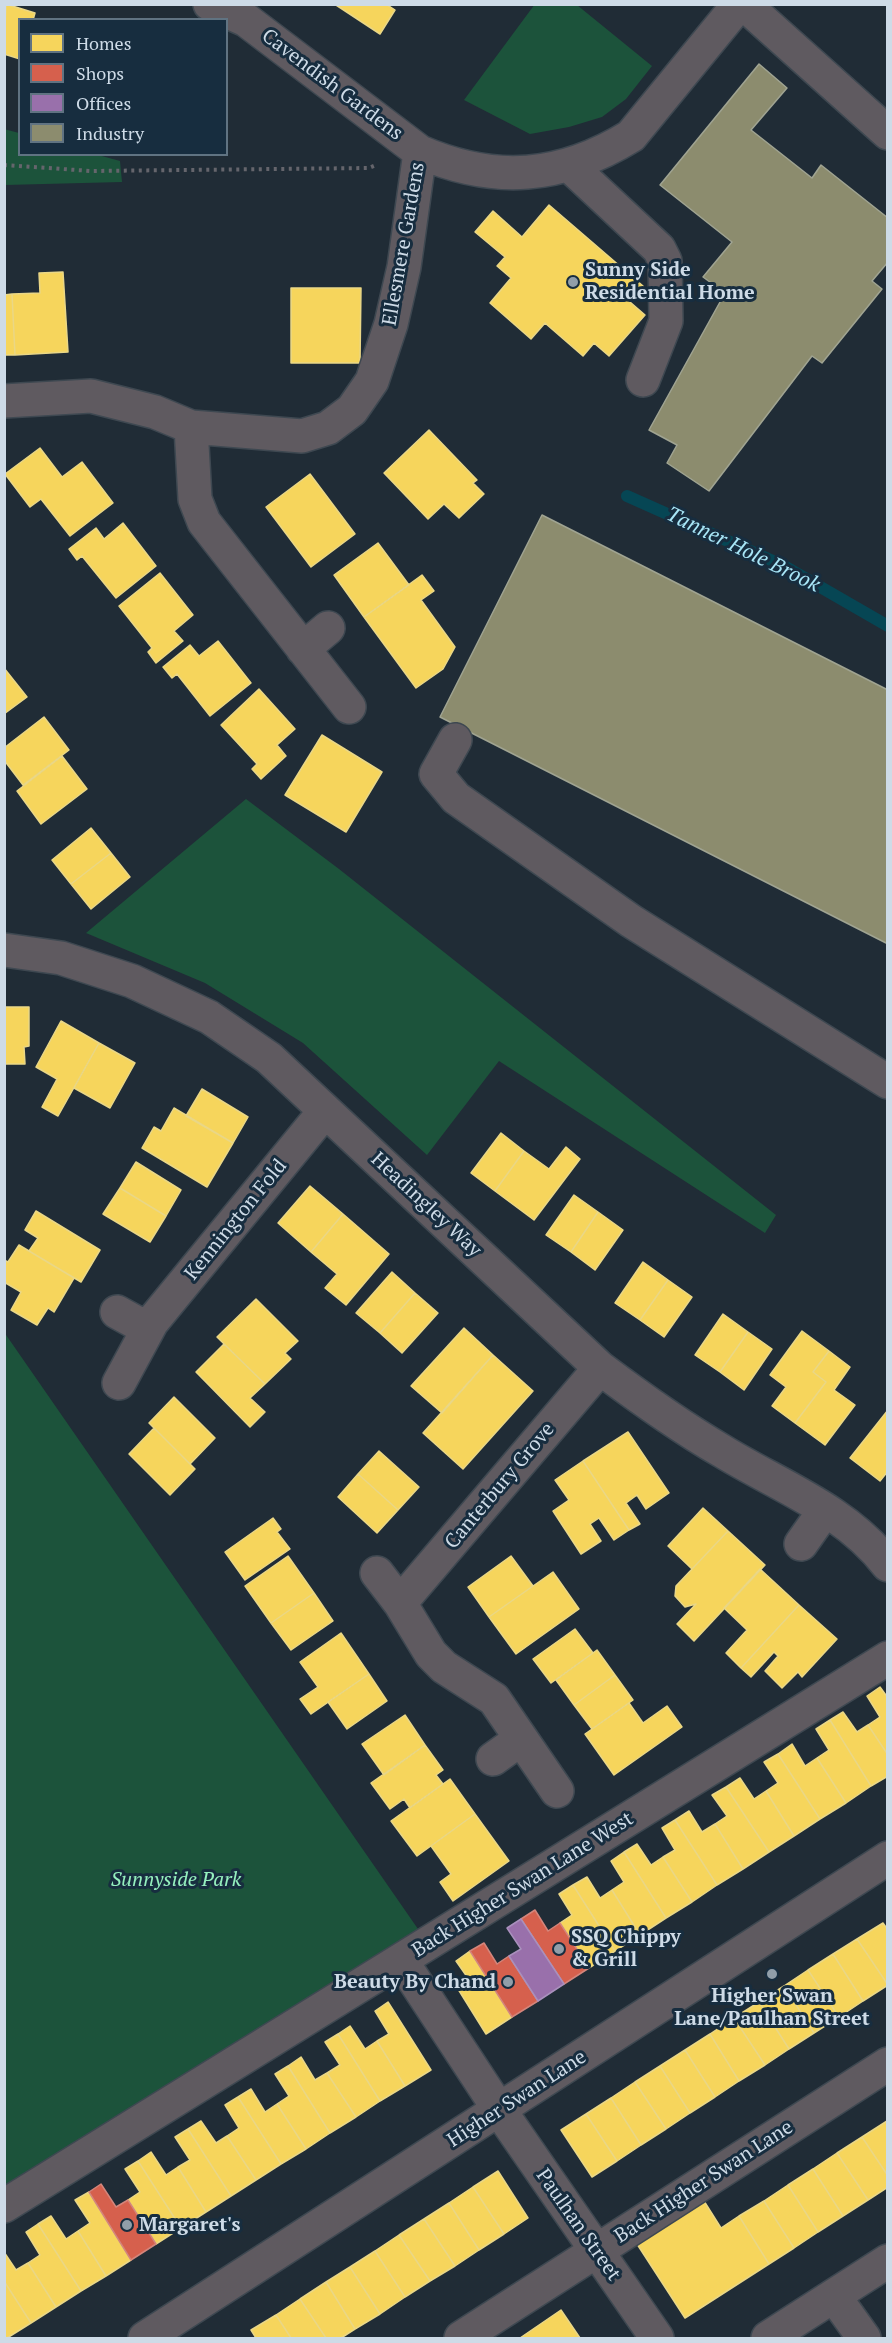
<!DOCTYPE html>
<style>
body{margin:0}
#map{position:relative;width:892px;height:2343px;overflow:hidden;background:#202c36;font-family:"PT Serif",serif}
canvas{display:block}
.frame{position:absolute;inset:0;border:6px solid #cedbe7;pointer-events:none}
.legend{position:absolute;left:18px;top:18px;width:210px;height:138px;box-sizing:border-box;background:#172d3f;border:2px solid #607382;margin:0;padding:8px 10px;list-style:none;font-size:18px;color:#cedbe7}
.legend li{display:flex;align-items:center;gap:12px;height:30px}
.legend b{width:30px;border:2px solid #607382}
</style>
<div id="map">
<canvas width="892" height="2343"></canvas>
<div class="frame"></div>
<ul class="legend">
<li><b style="height:16px;background:#f6d55c"></b>Homes</li>
<li><b style="height:16px;background:#d6604d"></b>Shops</li>
<li><b style="height:16px;background:#9970ab"></b>Offices</li>
<li><b style="height:16px;background:#8c8c6e"></b>Industry</li>
</ul>
</div>
<script>
const ctx = document.querySelector('canvas').getContext('2d');
ctx.lineJoin = 'round';
function paint(path, color) { ctx.fillStyle = color; ctx.fill(path, 'evenodd'); }
function stroke(path, color, width, dash) { ctx.strokeStyle = color; ctx.lineWidth = width; ctx.lineCap = dash ? 'butt' : 'round'; ctx.setLineDash(dash || []); ctx.stroke(path); }
function drawText(font, color, halo, rows, align = 'center') {
  ctx.font = font + ' "PT Serif",serif'; ctx.lineWidth = 6; ctx.setLineDash([]); ctx.textBaseline = 'middle'; ctx.strokeStyle = halo; ctx.fillStyle = color; for (const [text, x, y, turn = 0] of rows) {
    ctx.save(); ctx.translate(x, y); ctx.rotate((+turn || 0) * Math.PI / 180); ctx.textAlign = isNaN(turn) ? turn : align; if (halo) ctx.strokeText(text, 0, 0); ctx.fillText(text, 0, 0); ctx.restore();
  }
}
paint(new Path2D(`
 M535,4L577,5L652,66L626,99L602,117L569,127L530,134L464,100Z
 M4,129L19,133L20,154L98,155L120,161L122,182L5,185Z
 M246,799L339,869L776,1215L765,1233L499,1061L427,1155L303,1043L205,983L86,933Z
 M4,1332L418,1929L5,2190H4Z`), '#1c533b');
const homes = new Path2D(`
 M6,4L35,13L33,20H20V59L4,54Z
 M386,4L395,10L380,34L336,5Z
 M549,205L643,286L630,302L645,315L609,356L594,343L583,356L545,323L531,339L490,303L511,278L497,266L505,257L475,232L493,211L522,237Z
 M63,272L68,352L15,355L12,294L40,293L39,273Z
 M291,288H361L360,363H291Z
 M12,294L15,355H4V295Z
 M429,430L477,480L473,483L484,494L459,518L444,504L428,519L384,473Z
 M40,448L62,477L82,462L113,503L70,536L41,499L30,507L5,474Z
 M310,474L355,534L311,567L266,507Z
 M123,523L156,566L116,598L82,556L77,560L69,549L96,528L104,539Z
 M378,543L409,585L364,617L334,575Z
 M160,573L193,615L174,631L183,641L156,663L148,652L152,648L119,606Z
 M422,575L434,591L421,600L455,647L443,669L416,688L364,617Z
 M218,641L251,683L210,716L177,674L172,678L163,667L190,645L199,656Z
 M4,668L27,697L4,714Z
 M259,689L295,729L277,745L286,756L261,779L252,769L257,764L221,725Z
 M44,717L69,750L23,785L4,760V748Z
 M322,735L382,772L346,832L285,795Z
 M62,756L87,789L41,824L17,791Z
 M91,828L111,853L71,884L52,860Z
 M111,853L130,877L91,909L71,884Z
 M4,1007H29V1046L24,1047L25,1064H4Z
 M61,1021L99,1043L58,1116L42,1107L57,1079L36,1067Z
 M99,1043L135,1063L110,1108L74,1088Z
 M202,1089L248,1117L233,1143L186,1116Z
 M174,1108L233,1143L207,1187L142,1148L154,1127L161,1131Z
 M501,1133L524,1151L495,1191L471,1173Z
 M566,1147L580,1159L534,1220L495,1191L524,1151L549,1169Z
 M136,1162L181,1190L166,1216L120,1188Z
 M310,1186L343,1214L311,1252L278,1223Z
 M120,1188L166,1216L150,1242L103,1214Z
 M574,1195L598,1212L571,1252L546,1235Z
 M36,1211L100,1250L81,1282L29,1251L38,1238L25,1230Z
 M598,1212L623,1230L595,1270L571,1252Z
 M343,1214L389,1254L346,1305L325,1288L337,1274L311,1252Z
 M19,1245L74,1278L54,1312L48,1308L37,1325L11,1310L21,1292L4,1282V1260L8,1262Z
 M643,1262L668,1280L640,1320L615,1303Z
 M392,1272L415,1293L380,1333L356,1313Z
 M668,1280L692,1297L664,1337L640,1320Z
 M415,1293L438,1313L402,1353L380,1333Z
 M256,1299L298,1341L285,1353L291,1359L265,1384L217,1337Z
 M723,1314L748,1332L720,1372L695,1355Z
 M464,1328L493,1355L442,1413L411,1386Z
 M802,1331L829,1351L813,1372L826,1382L795,1423L772,1406L786,1387L770,1375Z
 M748,1332L772,1349L744,1390L720,1372Z
 M224,1344L265,1384L250,1398L265,1412L250,1427L196,1372Z
 M829,1351L850,1367L834,1390L855,1405L825,1445L795,1423L826,1382L813,1372Z
 M493,1355L533,1391L463,1469L423,1433Z
 M174,1397L215,1438L190,1464L149,1423Z
 M888,1410V1471L880,1481L850,1458Z
 M154,1428L195,1469L170,1495L129,1454Z
 M628,1432L669,1493L646,1509L637,1495L626,1503L640,1524L629,1530L583,1461Z
 M379,1451L419,1487L398,1510L358,1474Z
 M583,1461L629,1530L614,1540L599,1518L590,1524L601,1541L581,1554L553,1511L569,1500L555,1480Z
 M358,1474L398,1510L377,1533L338,1497Z
 M703,1508L728,1531L692,1569L668,1546Z
 M273,1518L281,1529L277,1532L290,1549L245,1580L225,1552Z
 M728,1531L765,1565L694,1641L677,1624L696,1604L685,1607L675,1596L676,1586Z
 M288,1556L314,1593L271,1623L245,1586Z
 M511,1556L533,1586L489,1617L468,1587Z
 M760,1569L799,1605L741,1668L726,1653L747,1630L724,1608Z
 M553,1572L579,1609L516,1654L489,1617Z
 M314,1593L333,1621L291,1650L271,1623Z
 M799,1605L837,1639L802,1677L798,1672L782,1688L765,1671L778,1656L774,1652L751,1677L741,1668Z
 M575,1629L593,1653L551,1683L533,1659Z
 M341,1633L369,1674L311,1714L300,1699L318,1687L300,1662Z
 M597,1650L615,1675L574,1705L556,1680Z
 M369,1674L387,1701L347,1729L328,1702Z
 M615,1675L633,1700L592,1729L574,1705Z
 M880,1687L888,1698V1755L868,1725L880,1717L867,1696Z
 M629,1703L643,1723L667,1706L682,1727L614,1775L585,1734Z
 M843,1712L857,1732L868,1725L888,1755V1776L871,1786L830,1720Z
 M405,1715L425,1745L384,1775L362,1744Z
 M830,1720L871,1786L846,1803L817,1758L829,1750L816,1729Z
 M792,1744L805,1766L817,1758L846,1803L820,1819L778,1754Z
 M425,1745L443,1770L436,1775L443,1784L410,1808L404,1799L390,1809L371,1783Z
 M778,1754L820,1819L794,1836L766,1791L778,1783L764,1762Z
 M740,1778L754,1799L766,1791L794,1836L769,1852L726,1787Z
 M450,1779L475,1814L417,1856L391,1821Z
 M726,1787L769,1852L743,1869L715,1824L727,1816L712,1795Z
 M689,1811L702,1832L715,1824L743,1869L717,1885L675,1820Z
 M475,1814L509,1861L453,1901L440,1882L451,1874L431,1846Z
 M675,1820L717,1885L692,1902L663,1857L675,1850L662,1828Z
 M637,1844L651,1865L663,1857L692,1902L666,1918L624,1852Z
 M624,1852L666,1918L640,1935L612,1890L624,1882L611,1861Z
 M587,1877L600,1898L612,1890L640,1935L615,1951L573,1885Z
 M573,1885L615,1951L589,1968L560,1923L572,1915L559,1894Z
 M883,1923L888,1930V1985L857,1939Z
 M857,1939L888,1985L863,2001L833,1954Z
 M470,1951L512,2017L486,2034L458,1989L470,1981L456,1961Z
 M833,1954L863,2001L839,2017L808,1970Z
 M808,1970L839,2017L814,2033L784,1986Z
 M784,1986L814,2033L789,2049L759,2002Z
 M388,2002L431,2070L405,2086L377,2041L389,2034L375,2011Z
 M759,2002L789,2049L765,2065L734,2018Z
 M734,2018L765,2065L739,2081L710,2034Z
 M350,2026L365,2049L377,2041L405,2086L380,2101L338,2034Z
 M338,2034L380,2101L356,2117L327,2073L340,2065L325,2042Z
 M710,2034L739,2081L715,2097L685,2050Z
 M685,2050L715,2097L690,2113L660,2066Z
 M301,2057L315,2080L327,2073L356,2117L330,2133L288,2066Z
 M288,2066L330,2133L306,2149L277,2104L289,2096L275,2074Z
 M660,2066L690,2113L666,2129L635,2082Z
 M635,2082L666,2129L641,2145L611,2098Z
 M251,2089L265,2112L277,2104L306,2149L281,2164L238,2097Z
 M238,2097L281,2164L256,2180L227,2136L239,2128L225,2105Z
 M611,2098L641,2145L617,2161L586,2114Z
 M586,2114L617,2161L592,2177L561,2130Z
 M201,2121L216,2143L227,2136L256,2180L231,2196L188,2129Z
 M887,2121L888,2122V2176L862,2137Z
 M188,2129L231,2196L206,2212L178,2167L190,2160L175,2137Z
 M862,2137L888,2176V2187L868,2200L837,2153Z
 M151,2152L166,2175L178,2167L206,2212L181,2228L138,2161Z
 M837,2153L868,2200L843,2216L813,2169Z
 M138,2161L181,2228L156,2244L128,2200L140,2192L125,2169Z
 M813,2169L843,2216L818,2232L788,2185Z
 M498,2171L528,2218L504,2234L473,2187Z
 M788,2185L818,2232L794,2248L764,2201Z
 M473,2187L504,2234L479,2250L449,2203Z
 M89,2192L131,2260L106,2276L78,2231L90,2223L75,2200Z
 M704,2201L721,2228L739,2216L769,2264L685,2318L637,2244Z
 M764,2201L794,2248L769,2264L739,2216Z
 M449,2203L479,2250L455,2266L424,2219Z
 M51,2216L66,2239L78,2231L106,2276L81,2291L38,2224Z
 M424,2219L455,2266L430,2281L399,2235Z
 M38,2224L81,2291L56,2307L28,2263L40,2255L26,2232Z
 M399,2235L430,2281L405,2297L375,2251Z
 M375,2251L405,2297L380,2314L350,2267Z
 M4,2252L16,2270L28,2263L56,2307L31,2323L4,2281Z
 M350,2267L380,2314L355,2329L326,2282Z
 M4,2281L31,2323L7,2338L4,2336Z
 M326,2282L355,2329L341,2338H326L300,2299Z
 M300,2299L326,2338H291L276,2315Z
 M561,2310L580,2338H520Z
 M276,2315L291,2338H256L251,2330Z`);
paint(homes, '#f6d55c');
stroke(homes, '#ead786', 1.5);
const shops = new Path2D(`
 M535,1910L548,1931L560,1923L589,1968L564,1984L521,1919Z
 M484,1943L497,1964L509,1956L538,2001L512,2017L470,1951Z
 M101,2184L116,2207L128,2200L156,2244L131,2260L89,2192Z`);
paint(shops, '#d6604d');
stroke(shops, '#d4857b', 1.5);
const offices = new Path2D(`
 M521,1919L564,1984L538,2001L509,1956L521,1949L507,1928Z`);
paint(offices, '#9970ab');
stroke(offices, '#a990bd', 1.5);
const industry = new Path2D(`
 M759,64L787,88L751,130L812,178L821,165L888,218V262L872,281L882,289L822,363L812,356L709,491L667,463L677,445L649,430L725,293L703,277L732,242L660,185Z
 M542,515L888,690V944L440,717Z`);
paint(industry, '#8c8c6e');
stroke(industry, '#a0a492', 1.5);
stroke(new Path2D(`
 M627,496L784,566L888,626`), '#064654', 12);
const minor = new Path2D(`
 M210,4L246,20L420,152C495,184 561,179 631,136L739,4
 M744,4L888,133
 M569,165L659,249L665,261L666,321L643,380
 M4,401L91,396L155,412L191,427L302,436L328,428L352,410L372,381L391,324L404,267L420,152
 M191,427L195,499L204,522L349,707
 M303,649L328,628
 M455,740L436,774L456,798L631,921L888,1082
 M4,950L61,958L132,981L209,1017L269,1058L600,1368C640,1398 679,1426 722,1451C779,1486 846,1510 888,1565
 M117,1312L148,1329
 M119,1383L152,1322L325,1111
 M801,1544L825,1510
 M377,1573L400,1603L431,1654L444,1667L494,1699L557,1791
 M400,1603L600,1368
 M493,1759L521,1739
 M401,1960L500,2111L657,2338
 M4,2206L888,1658
 M834,2296L864,2338
 M145,2338L888,1858
 M461,2338L888,2064
 M768,2338L888,2261`);
stroke(minor, '#3e4851', 36);
stroke(new Path2D(`
 M4,165L91,171L369,168L376,165`), '#65656c', 4, [3, 4.5]);
stroke(minor, '#5f5a60', 33);
for (const [x, y, r, color] of [
 [573,282,6,"#919ea9"],
 [559,1949,6,"#919ea9"],
 [772,1974,6,"#919ea9"],
 [508,1982,6,"#919ea9"],
 [127,2225,6,"#919ea9"]
]) { const dot = new Path2D(); dot.arc(x, y, r, 0, 2 * Math.PI); ctx.fillStyle = color; ctx.fill(dot); stroke(dot, '#172d3f', 2); }
drawText('20px', '#cedbe7', '#172d3f', [
 ["Cavendish Gardens",332,85,37],
 ["Ellesmere Gardens",404,244,-80],
 ["Headingley Way",426,1205,43],
 ["Kennington Fold",236,1220,-51],
 ["Canterbury Grove",500,1486,-50],
 ["Back Higher Swan Lane West",523,1885,-32],
 ["Higher Swan Lane",517,2099,-33],
 ["Back Higher Swan Lane",704,2182,-33],
 ["Paulhan Street",578,2225,55]
]);
drawText('bold 20px', '#cedbe7', '#172d3f', [
 ["Sunny Side",585,270],
 ["Residential Home",585,293],
 ["SSQ Chippy",571,1937],
 ["& Grill",571,1960],
 ["Beauty By Chand",496,1982,"right"],
 ["Higher Swan",772,1996,"center"],
 ["Lane/Paulhan Street",772,2019,"center"],
 ["Margaret's",139,2225]
], 'left');
drawText('italic 20px', '#95f0be', '#172d3f', [
 ["Sunnyside Park",176,1880]
]);
drawText('italic 21px', '#a8e6f7', '#172d3f', [
 ["Tanner Hole Brook",743,550,26]
]);
</script>
